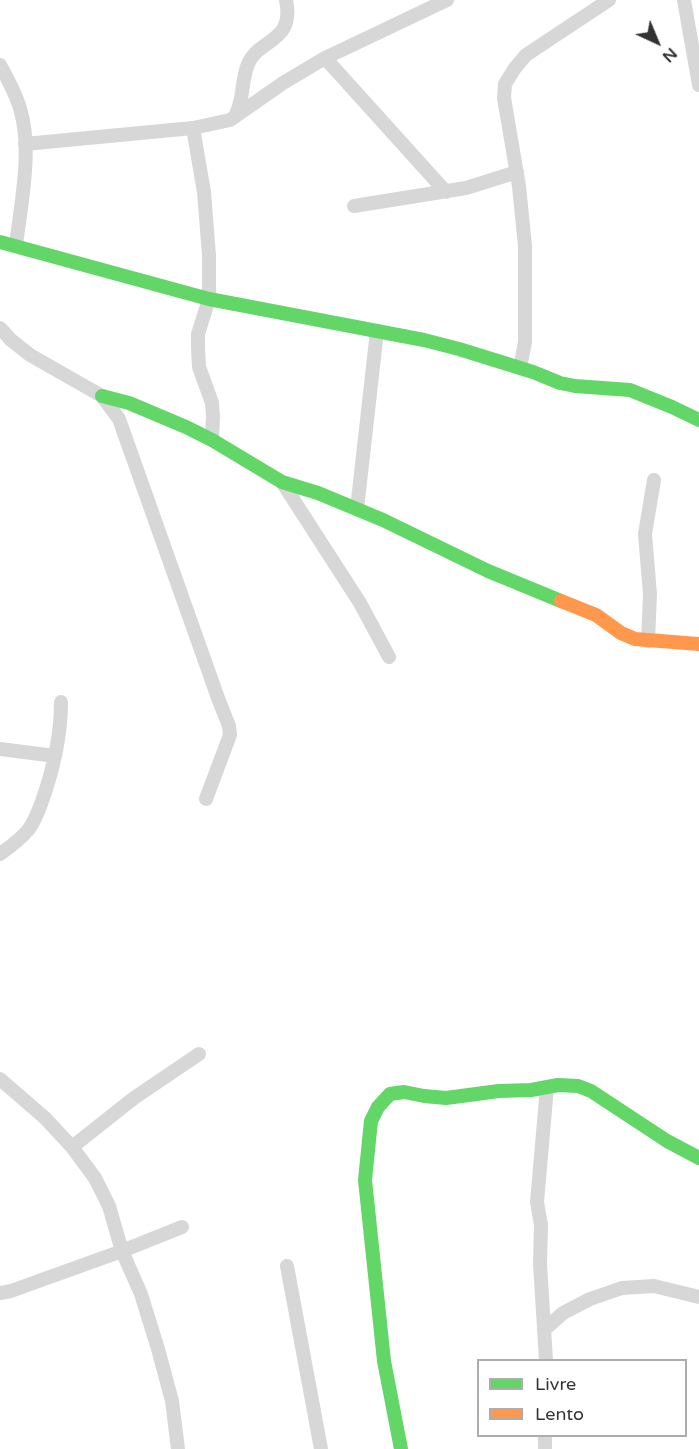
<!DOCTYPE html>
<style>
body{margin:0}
#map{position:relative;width:699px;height:1449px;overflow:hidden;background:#fff;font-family:"Varela Round",sans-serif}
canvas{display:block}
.legend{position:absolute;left:477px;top:1359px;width:210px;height:78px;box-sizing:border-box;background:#fff;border:2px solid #adadad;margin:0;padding:8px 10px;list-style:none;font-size:18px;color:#333}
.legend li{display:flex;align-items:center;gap:12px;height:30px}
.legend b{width:30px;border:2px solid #adadad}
.north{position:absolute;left:627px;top:12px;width:60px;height:60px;-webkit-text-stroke:4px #fff;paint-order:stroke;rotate:136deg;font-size:16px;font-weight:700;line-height:24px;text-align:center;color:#333}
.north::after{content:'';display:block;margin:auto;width:21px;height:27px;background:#333;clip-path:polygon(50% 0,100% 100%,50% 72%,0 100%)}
</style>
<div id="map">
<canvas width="699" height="1449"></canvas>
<ul class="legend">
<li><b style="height:8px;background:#63d668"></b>Livre</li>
<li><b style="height:8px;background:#ff974d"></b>Lento</li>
</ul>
<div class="north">N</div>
</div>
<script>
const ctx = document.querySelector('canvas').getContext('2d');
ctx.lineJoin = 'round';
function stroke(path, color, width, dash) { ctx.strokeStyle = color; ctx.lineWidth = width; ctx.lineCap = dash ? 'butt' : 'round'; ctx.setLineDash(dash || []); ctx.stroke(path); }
stroke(new Path2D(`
 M684,0L699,85
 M325,58L446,192
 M0,65C8,80 17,95 21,112C32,151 21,204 16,245
 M236,114C244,99 241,81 248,64C259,38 295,43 286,0
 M193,128L204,192L209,255V299L198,334V348L199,367L212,403L213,416L212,440
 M25,144L193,128L230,120L283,83L325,58L447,0
 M354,206L466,188L517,172
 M0,328L11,340L30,355L102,396L119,419L218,698L229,726L230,735L206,799
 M520,368L525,342V246L519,186L504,98L505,84L515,68L526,55L609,0
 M282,482L360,603L389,657
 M357,509L377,331
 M648,641L650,594L645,534L654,480
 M0,749L55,756
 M0,854C10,847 21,839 29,829C34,822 38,812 41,804C53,771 61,737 61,702
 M0,1079L45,1118L72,1147L95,1178L109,1206L122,1251L141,1294L158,1349L172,1401L178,1449
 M72,1147L134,1098L199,1054
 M287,1266L321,1449
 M0,1293L11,1291L122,1251L182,1227
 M544,1330L563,1313L590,1299L622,1288L654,1286L699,1297
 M546,1360L540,1264L541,1225L537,1202L547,1087
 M545,1449V1436`), '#d7d7d7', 14);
stroke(new Path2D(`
 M0,242L209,299L424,340L459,349L533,372L560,383L575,386L630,390L672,407L699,420
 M102,396L129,403L186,427L212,440L282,482L318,493L383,520L488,571L561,601
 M401,1449L384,1361L365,1180L371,1121L378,1107L390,1094L404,1092L424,1096L446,1098L499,1091L531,1090L558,1085L578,1086L591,1091L667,1141L699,1158`), '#63d668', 14);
stroke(new Path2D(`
 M561,601L596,615L621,633L635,639L699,644`), '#ff974d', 14);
</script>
